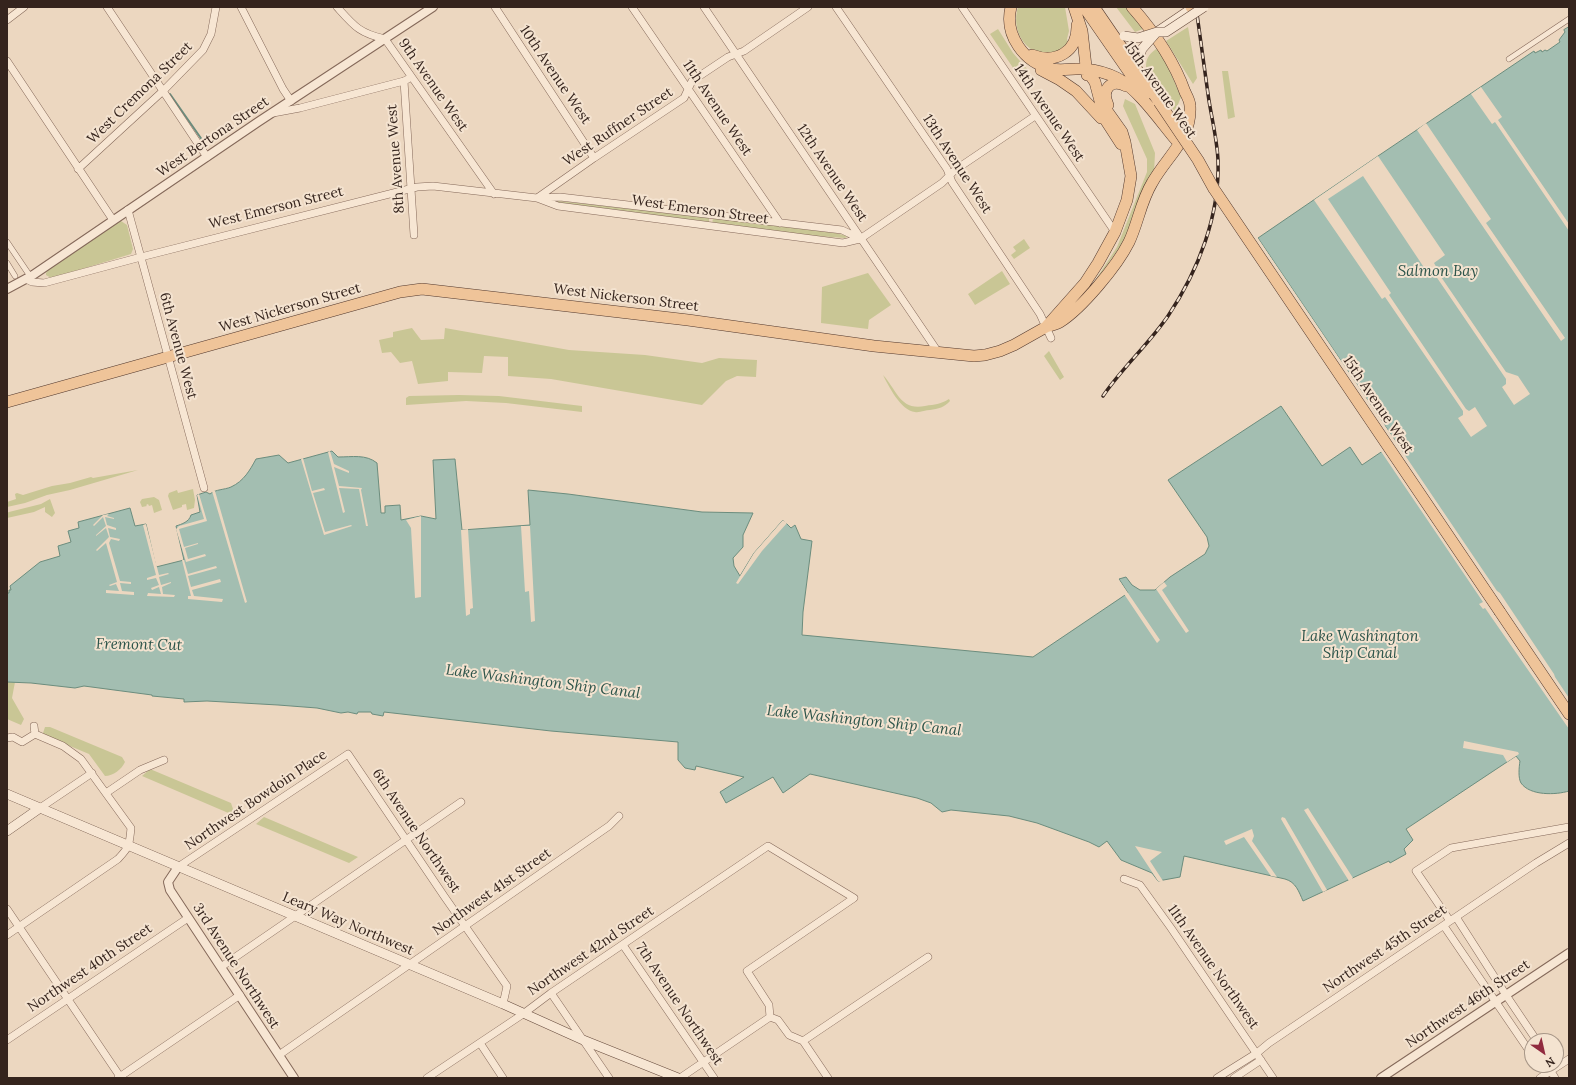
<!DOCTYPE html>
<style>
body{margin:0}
#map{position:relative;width:1576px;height:1085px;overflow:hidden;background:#ecd7c0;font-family:Lora,serif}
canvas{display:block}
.frame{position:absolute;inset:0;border:8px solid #35241d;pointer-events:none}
.north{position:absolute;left:1524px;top:1033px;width:40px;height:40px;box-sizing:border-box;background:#f4e3d0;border:1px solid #a89788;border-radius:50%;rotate:146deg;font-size:11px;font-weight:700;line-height:16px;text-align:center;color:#35241d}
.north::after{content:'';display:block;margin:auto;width:14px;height:18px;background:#912b3f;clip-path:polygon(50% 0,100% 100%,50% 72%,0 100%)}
</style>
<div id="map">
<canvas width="1576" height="1085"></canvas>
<div class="frame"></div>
<div class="north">N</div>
</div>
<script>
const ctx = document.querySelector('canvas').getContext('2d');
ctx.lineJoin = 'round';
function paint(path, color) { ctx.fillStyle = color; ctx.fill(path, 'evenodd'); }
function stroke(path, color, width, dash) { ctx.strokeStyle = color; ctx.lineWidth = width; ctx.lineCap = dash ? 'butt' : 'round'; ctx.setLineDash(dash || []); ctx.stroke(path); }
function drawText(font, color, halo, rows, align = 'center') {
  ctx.font = font + ' Lora,serif'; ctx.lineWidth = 4; ctx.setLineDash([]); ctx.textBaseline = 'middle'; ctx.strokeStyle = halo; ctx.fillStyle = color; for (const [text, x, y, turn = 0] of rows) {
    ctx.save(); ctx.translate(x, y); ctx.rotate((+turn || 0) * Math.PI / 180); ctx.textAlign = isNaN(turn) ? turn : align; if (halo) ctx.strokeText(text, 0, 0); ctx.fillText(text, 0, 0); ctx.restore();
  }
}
paint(new Path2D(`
 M1018,7H1065L1069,31L1067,39L1069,45C1040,69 1008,40 1018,7Z
 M1116,7H1126L1143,29L1135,32Z
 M1188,27L1197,78L1193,84L1166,41Z
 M998,29L1013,53L1027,69L1018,75L990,34Z
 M1156,49L1162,53L1181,97L1175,112L1146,68C1146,59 1148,55 1156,49Z
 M1222,71H1228L1235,117L1228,119Z
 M1125,99L1135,104L1155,153L1154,173L1127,237L1087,293L1117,247L1147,172V159L1123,106Z
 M558,201L709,217V223L557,204Z
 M713,218L835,233L848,236L845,238L774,233L736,225L712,224Z
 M121,221L127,225L133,249L131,254L56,277L51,278L46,275V273L48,270L118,222Z
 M1024,239L1030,248L1014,259L1011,255L1016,251L1013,247Z
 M1002,271L1010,284L975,305L968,294Z
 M868,273L891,305L869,320L868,329L821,323L822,287Z
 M412,328L421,340L444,339L445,328L569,350L645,355L702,363L719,358L757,360L756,377L737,376L726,381L702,405L551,379L508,376V357L484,356L482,373L448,372V381L418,384L412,361L400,363L391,352L382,353L379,340L393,337V332Z
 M1049,351L1064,377L1060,380L1044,356Z
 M883,375C897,390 900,411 925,406C936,404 939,405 949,399L950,401C945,407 938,409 930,410C926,410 919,413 915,412C901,411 888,385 883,375Z
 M459,395L499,396L582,406V412L506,403L466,401L406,405V398L409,396Z
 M138,470L70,490L47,495L25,503L7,507V502L16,499L15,494L17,493L23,495L52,486L70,483L91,477L93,478Z
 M193,489L195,500L194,508L187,510L186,504L182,505V507L173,510L168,496L169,493L177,490L178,493Z
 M154,497L159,500L162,510L154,513L152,505L149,506L148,504L146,505L147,506L142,507L140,502L142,499Z
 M50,499L55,513L52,517L45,512V507L34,512L7,518V513L9,512L41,504Z
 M7,682H15L12,698L24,719L21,725L7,719Z
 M45,727H50L122,757L125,762C122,769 113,776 105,776L89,754L46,736L43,733Z
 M150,769L231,803L234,812L233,815L142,776Z
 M264,817L358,857L349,863L256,824Z`), '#c9c695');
const water = new Path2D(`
 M1569,27V791C1556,795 1530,796 1521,783C1518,778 1519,767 1520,761L1516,756L1406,829L1413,840L1404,849L1406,854L1390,863L1389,861L1303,901C1299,892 1296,882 1285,879L1184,856L1180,877L1158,881L1152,873L1121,860L1107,841L1099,847L1089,842L1037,823L1009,816L951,810L942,812L931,803L917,798L810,774L783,793L773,777L726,803L720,792L744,777L696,766L695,770L685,768L678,760V742L551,731L384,712L383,716L372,714L371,712H358L357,714L348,712L341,713L317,708L278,705L207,701L184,702V699L152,696V695L84,686L75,688L31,683L7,682V593H9V590H11L10,586L40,562L60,556L58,546L71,542L68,531L79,528L78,522L130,508L135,526L146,524L156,567L184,560L176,526C182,524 189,522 191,515L200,512L197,495L206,492L210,494C216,489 224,490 231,487C244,481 250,470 256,459L279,455L288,463L332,451L338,457C352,457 366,454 377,463L381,513H385V506L400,505L401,520L421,516L436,519L433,460L455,459L462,530L530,525L528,490L568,494L702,512L753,513L743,535V547L733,558L734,566L740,576L754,553L783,520L791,528L795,525L801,539L812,541L803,612L802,635L1033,657L1128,593L1119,579L1126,577L1132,585L1140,590H1155L1170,577L1205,554L1209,546L1207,537L1168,480L1281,406L1322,466L1350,447L1362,465L1396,442L1258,238L1378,156L1534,51L1535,53L1541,50L1542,52L1545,50L1547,51L1560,42L1559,40L1565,32L1564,30Z`);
paint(water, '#a3beb1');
stroke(water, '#6b8c7d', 1);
paint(new Path2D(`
 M1481,87L1502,117L1498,120L1569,224V231L1495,122L1492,124L1471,94Z
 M1426,123L1491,219L1486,223L1565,338L1561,341L1417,130Z
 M1378,156L1445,255L1434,263L1438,270L1437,271L1506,372L1518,376L1530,394L1514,405L1502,387L1506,384V379L1429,266L1425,269L1363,176L1328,199L1391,293L1389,295L1466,409L1469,411L1475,407L1487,426L1471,437L1458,418L1463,415V411L1385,297L1382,299L1314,200Z
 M1257,237L1497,591L1500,593L1554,674L1555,677L1569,698V729L1485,608L1483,609L1479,604L1483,602L1380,450L1393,442L1256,239Z
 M330,451L334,464L349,471V473L334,467L339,486L362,488L361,490L368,526H366L359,489L339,488L345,512L343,513L328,452Z
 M303,458L312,491L324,488L325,490L313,493L325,532L351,525L352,526L324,535L301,459Z
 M212,491H215L247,602L245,603Z
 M199,494L207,521L179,529L184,547L198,543V544L185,548L188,559L205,554L206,556L186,562L176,529L179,526L204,519L197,495Z
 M109,514L107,516L114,518V519L105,517L107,525L116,528V530L108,528L110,537L120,539L119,541L111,539L109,543L120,581L131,582V584L120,583L122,591L134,592V595L106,593V590L119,591L116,584L110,586L109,585L117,582L106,543L97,551L96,550L109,537L106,528L96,536V535L106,526L103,517L94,526L93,525L103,515Z
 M421,516V597L415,598L411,528L406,520Z
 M783,520L787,523L762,551L738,584L736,583L754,553Z
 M146,524L159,575L168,573L169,574L159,577L161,585L171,582V583L162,587L163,594L175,595L174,597L147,596L148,593L161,594L159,587L152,590L151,588L159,585L156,578L147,580V578L156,575L143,525Z
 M521,526H530L535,621L531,622L529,591L525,592Z
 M468,529L473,608L470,609V614L466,616L461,530Z
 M182,560H184L188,574L216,566L217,568L188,576L191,587L220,579L221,582L192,590L194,596L223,599L222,602L188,599V596H191Z
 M1117,577L1160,640L1157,643L1124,594L1126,593L1117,580Z
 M1164,582L1167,586L1162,590L1189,631L1186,633L1156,589Z
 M1464,741L1518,752L1519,754L1507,762L1503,755L1463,748Z
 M1308,808L1353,878L1349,881L1304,810Z
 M1282,817L1285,818L1327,890L1323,892L1281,819Z
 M1252,829L1254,836L1252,841L1277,877L1271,876L1244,837L1226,845L1224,841Z
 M1135,846L1162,852L1150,861L1163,881H1158Z`), '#ecd7c0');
stroke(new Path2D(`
 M170,94L205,144`), '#6b8c7d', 2);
const pedestrian = new Path2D(`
 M1509,59L1569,19
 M7,242L30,276
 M7,263L15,276`);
const minor = new Path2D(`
 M107,7L207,157
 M241,7L283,89L291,101
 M337,7C354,26 359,33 385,39L494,194
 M495,7L594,158
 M632,7L780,223
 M704,7L938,352
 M836,7L947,169L952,182L1040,314L1051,338
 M962,7L1115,232
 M7,20L24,7
 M7,61L113,220
 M404,81L414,235
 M273,113L300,108L404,81L408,79
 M78,169L164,90L203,50L211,34L216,7
 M537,198L594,158L684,98L692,81L728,57L744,51L808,7
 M541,198L560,197L842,230L859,238
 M128,210L204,488
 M26,279L32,282L44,283L141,257L417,187L433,186L537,198L558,206L843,243L860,239L942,183L955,170L1035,116
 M7,738L13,737L22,742L35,734
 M106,793L140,770L164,760
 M40,808L92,773
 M178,867L348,754L444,896L507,986L503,1004
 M1124,879L1140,885L1171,928L1273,1078
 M7,909L121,1078
 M1456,917L1506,995L1537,1041
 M1450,921L1416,871L1451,848L1569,827
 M1444,926L1532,1055
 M7,935L118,859C130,846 129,846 131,828L81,759L63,746L35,734L34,726
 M623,945L714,1078
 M221,967L461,802
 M551,993L609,1078
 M770,1017L778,1020L789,1035L803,1041L828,1078
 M7,1040L188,918
 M803,1041L928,957
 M480,1043L503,1078
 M279,1055L609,826L619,816
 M1539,1065L1551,1071
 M1550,1065L1551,1071L1555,1078
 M118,1078L240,995
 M427,1078L523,1014L551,993L768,846L854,898L747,971L769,1005L770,1017
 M680,1078L770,1017
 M1217,1078L1257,1053L1269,1043L1536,863L1569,843
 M1234,1078L1261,1060
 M1540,1078L1569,1059`);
const tertiary = new Path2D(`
 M7,289L33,275L258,122L433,7
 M178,867L168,882L170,890L294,1078
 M1381,1078L1569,953`);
const secondary = new Path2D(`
 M1157,32L1194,7
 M7,794L503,1004L583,1040L678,1078
 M7,831L40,808`);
const primary = new Path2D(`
 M1011,7C1004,35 1024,63 1052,69C1063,71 1074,68 1085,69C1095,70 1109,74 1117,78C1138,89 1160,121 1176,140
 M1074,7L1082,31L1087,75
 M1084,7L1145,95
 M1094,7L1159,102
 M1191,7L1192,8
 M1032,55C1056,64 1078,52 1077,25
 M1041,70L1060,80L1076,91L1101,118
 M1108,105C1101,90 1110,78 1126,86
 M1099,110L1121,144
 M1049,326C1052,325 1057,324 1060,322C1082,308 1117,266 1129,242C1138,223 1141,201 1152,183C1167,156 1192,139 1190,106C1190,101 1187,96 1185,92C1174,61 1154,32 1132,7
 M7,402L400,292L422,289L688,320L874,346L974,356L985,355L1000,351L1014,345L1046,327L1085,283L1098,263L1115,232L1127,200L1131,176L1125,142L1122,132L1100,101L1095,82L1086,69
 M1500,612L1569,714`);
stroke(pedestrian, '#846859', 6);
stroke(minor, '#846859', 8);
stroke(tertiary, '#846859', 10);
stroke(secondary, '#664a3c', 10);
stroke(primary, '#52382d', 12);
stroke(pedestrian, '#f7e6d3', 5);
stroke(minor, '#f7e6d3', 7);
stroke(tertiary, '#f7e6d3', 8);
stroke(secondary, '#f7e6d3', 9);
stroke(primary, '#efc499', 11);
const rail = new Path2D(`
 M1103,396C1122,368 1148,345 1168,316C1198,271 1220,216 1218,160C1217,138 1211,116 1208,94C1204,65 1200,36 1196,7`);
stroke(rail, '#35241d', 3.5);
stroke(rail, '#f4e3d0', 2, [6]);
const secondaryBridge = new Path2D(`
 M1124,36L1138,38L1157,32H1166L1204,7
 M1139,58L1142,49L1156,33`);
const primaryBridge = new Path2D(`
 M1159,102L1198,160L1214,189L1500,612`);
stroke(secondaryBridge, '#664a3c', 10, []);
stroke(primaryBridge, '#52382d', 12, []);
stroke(secondaryBridge, '#f7e6d3', 9);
stroke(primaryBridge, '#efc499', 11);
drawText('14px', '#35241d', '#f4e3d0', [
 ["10th Avenue West",555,75,56],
 ["9th Avenue West",433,85,55],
 ["15th Avenue West",1160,90,55],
 ["West Cremona Street",140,93,-44],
 ["11th Avenue West",717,108,56],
 ["14th Avenue West",1049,113,56],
 ["West Ruffner Street",618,127,-34],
 ["West Bertona Street",213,137,-34],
 ["8th Avenue West",396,159,-94],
 ["13th Avenue West",957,164,57],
 ["12th Avenue West",832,173,56],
 ["West Emerson Street",276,208,-14],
 ["West Emerson Street",700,210,8],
 ["West Nickerson Street",626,298,7],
 ["West Nickerson Street",290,308,-16],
 ["6th Avenue West",178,346,75],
 ["15th Avenue West",1378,405,56],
 ["Northwest Bowdoin Place",256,800,-34],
 ["6th Avenue Northwest",416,831,56],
 ["Northwest 41st Street",492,892,-35],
 ["Leary Way Northwest",348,924,23],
 ["Northwest 45th Street",1385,949,-34],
 ["Northwest 42nd Street",591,951,-34],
 ["3rd Avenue Northwest",236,966,57],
 ["11th Avenue Northwest",1213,967,55],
 ["Northwest 40th Street",90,968,-34],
 ["7th Avenue Northwest",679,1004,56],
 ["Northwest 46th Street",1468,1004,-34]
]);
drawText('italic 15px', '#2c544a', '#f4e3d0', [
 ["Salmon Bay",1438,272],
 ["Lake Washington",1360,637],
 ["Ship Canal",1360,654],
 ["Fremont Cut",139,645,1],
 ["Lake Washington Ship Canal",543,682,7],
 ["Lake Washington Ship Canal",864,721,6]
]);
</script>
